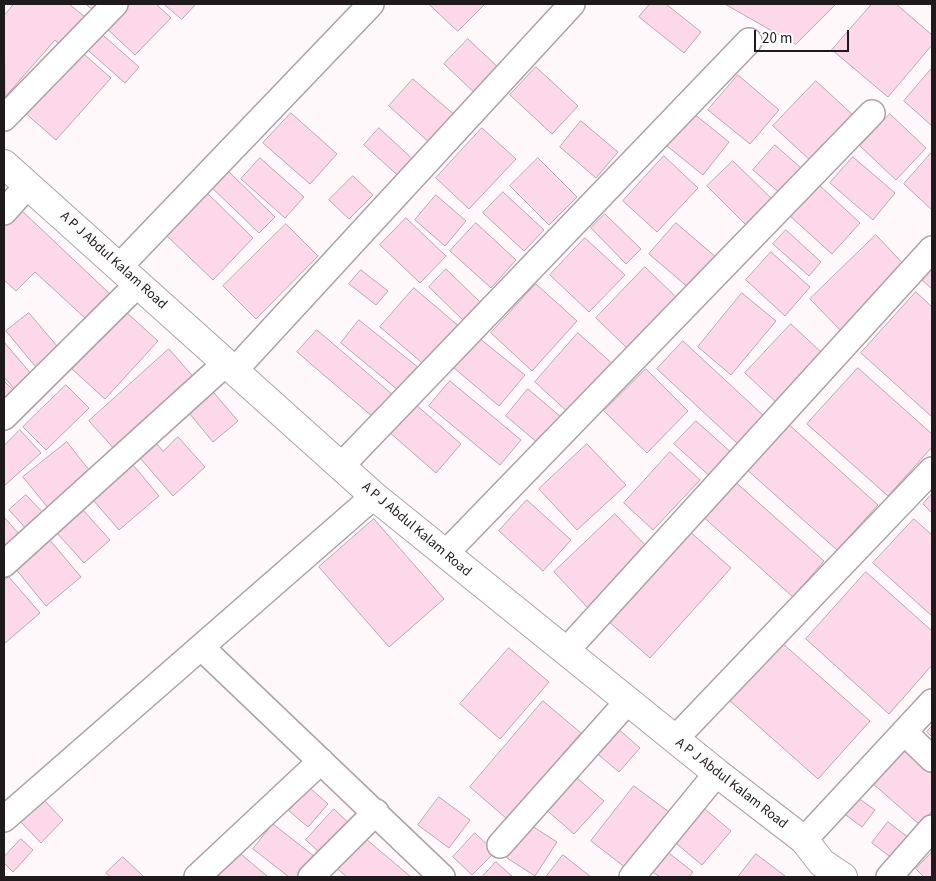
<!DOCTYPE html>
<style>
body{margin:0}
#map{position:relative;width:936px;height:881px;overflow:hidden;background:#fef8fb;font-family:"Source Sans 3",sans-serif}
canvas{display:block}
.frame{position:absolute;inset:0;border:5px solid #1f1a1c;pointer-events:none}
.scale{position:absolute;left:754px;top:30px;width:95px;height:22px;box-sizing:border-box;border:2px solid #1f1a1c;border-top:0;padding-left:6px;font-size:15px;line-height:18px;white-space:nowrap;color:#1f1a1c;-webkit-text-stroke:4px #fff;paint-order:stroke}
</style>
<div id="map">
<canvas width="936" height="881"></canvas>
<div class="frame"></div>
<div class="scale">20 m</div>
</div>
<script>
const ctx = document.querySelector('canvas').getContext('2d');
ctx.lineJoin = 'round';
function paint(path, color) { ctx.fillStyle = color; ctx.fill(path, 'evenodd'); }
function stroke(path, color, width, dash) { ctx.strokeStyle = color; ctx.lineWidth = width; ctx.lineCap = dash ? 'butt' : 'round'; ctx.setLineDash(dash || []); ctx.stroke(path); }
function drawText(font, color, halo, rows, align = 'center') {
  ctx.font = font + ' "Source Sans 3",sans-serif'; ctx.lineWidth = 5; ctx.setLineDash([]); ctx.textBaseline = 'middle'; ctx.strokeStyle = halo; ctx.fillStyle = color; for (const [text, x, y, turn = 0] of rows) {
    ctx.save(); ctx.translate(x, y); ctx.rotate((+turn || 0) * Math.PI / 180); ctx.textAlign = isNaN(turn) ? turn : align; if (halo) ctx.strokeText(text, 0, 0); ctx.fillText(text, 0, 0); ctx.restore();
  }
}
const building = new Path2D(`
 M14,4H69L90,21L65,49L55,40L5,97L4,16Z
 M86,4H99L94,10Z
 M125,4H156L171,18L135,55L104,26Z
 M164,4H196L182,19Z
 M429,4H485L458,31Z
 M650,4H666L701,32L684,53L639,17Z
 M725,4H836L796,44Z
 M872,4H896L932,35V45L888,97L832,50Z
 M96,29L139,67L125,83L82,45Z
 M468,39L502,71L478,96L444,64Z
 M78,49L111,78L56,140L24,112Z
 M536,67L578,106L552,134L510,95Z
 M932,68V126L904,101Z
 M738,75L779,110L750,144L708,110Z
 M413,79L457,117L432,145L389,106Z
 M816,81L854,116L812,162L773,126Z
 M291,113L337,154L310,184L263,143Z
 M693,113L729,142L703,175L667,146Z
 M890,114L926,148L896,180L860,146Z
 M581,121L618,152L596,178L560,147Z
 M379,128L418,164L403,180L364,145Z
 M482,128L516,159L469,209L436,178Z
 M775,145L802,169L781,194L753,170Z
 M932,152V210L904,184Z
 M664,156L698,188L657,232L623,201Z
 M853,157L895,193L873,220L830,183Z
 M260,158L304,197L285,218L241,179Z
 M538,158L577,197L549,225L510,186Z
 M733,161L777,204L751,230L707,186Z
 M222,165L275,217L259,233L206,182Z
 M353,176L373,195L349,219L329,200Z
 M819,185L860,223L832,254L790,216Z
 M206,192L253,238L213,280L166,235Z
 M503,192L544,230L524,251L483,213Z
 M436,195L466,221L445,246L415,220Z
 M20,209L110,294L86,319L35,272L16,291L4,280V226Z
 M605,214L641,249L626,264L591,228Z
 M406,218L446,256L420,283L380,245Z
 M476,223L516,260L491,288L450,251Z
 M676,223L717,258L690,289L649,254Z
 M286,224L318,256L256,319L223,286Z
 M786,230L821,262L809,276L773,244Z
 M876,235L909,270L843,333L810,299Z
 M585,238L625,275L589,312L550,275Z
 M771,252L810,287L785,316L746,280Z
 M932,266V289L921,279Z
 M645,267L680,301L630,351L596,318Z
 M446,269L482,304L465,322L429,287Z
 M361,270L388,291L376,305L349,284Z
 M536,284L577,321L532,371L491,333Z
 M414,288L461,328L427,367L380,327Z
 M916,292L932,307V417L861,353Z
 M742,293L776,321L731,375L698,347Z
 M125,311L158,341L105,399L72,369Z
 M29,313L63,353L40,372L6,331Z
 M359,320L424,372L404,395L341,343Z
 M791,324L823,354L777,403L745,373Z
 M317,330L393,395L374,418L297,352Z
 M578,333L615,366L571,415L535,382Z
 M479,338L525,375L499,406L454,368Z
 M683,341L766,418L740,446L657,369Z
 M4,342L38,382L21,397L4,377Z
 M169,349L197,381L117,452L89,421Z
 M858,368L932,434V447L888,496L807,424Z
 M646,369L688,411L647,453L604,411Z
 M4,381L16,393L4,405Z
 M450,381L521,440L500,465L429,406Z
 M66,385L89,408L46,450L23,427Z
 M209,387L238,421L213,442L184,407Z
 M528,389L568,423L546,450L506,416Z
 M415,404L461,444L436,473L389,432Z
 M696,421L734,455L713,479L674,444Z
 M786,422L878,505L837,550L745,468Z
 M20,430L41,453L4,486V446Z
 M178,437L205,467L173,496L140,458L156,443L163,451Z
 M67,442L93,475L49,509L23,477Z
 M587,444L626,485L577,530L539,489Z
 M670,452L700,480L653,530L624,503Z
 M129,460L159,496L119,530L88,494Z
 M732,479L824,561L793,597L700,514Z
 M932,494V513L923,504Z
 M26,495L48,518L31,534L9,510Z
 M527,500L571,540L543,571L499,531Z
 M83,510L110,540L84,563L57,533Z
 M615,514L650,550L588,608L554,572Z
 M4,517L20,535L4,550Z
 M374,519L444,599L389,647L319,567Z
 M914,519L932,535V616L873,563Z
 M688,530L731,568L650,658L607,620Z
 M49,539L81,577L46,606L14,567Z
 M866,572L932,631V665L889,714L806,639Z
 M9,577L40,613L4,644V581Z
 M781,642L870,721L818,779L729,700Z
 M509,648L549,682L500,739L460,704Z
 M543,701L581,733L507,819L470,787Z
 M932,726V737L927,732Z
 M616,727L640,748L619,772L594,751Z
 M902,745L932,771V811L920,825L871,782Z
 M571,773L604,801L574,834L542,806Z
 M634,786L673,815L631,872L591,841Z
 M310,788L328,804L308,827L289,811Z
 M851,793L875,810L862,827L839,810Z
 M439,797L470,820L449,848L418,825Z
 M42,798L63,820L41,843L19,820Z
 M700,805L731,831L702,865L671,839Z
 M334,809L355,829L326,859L306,840Z
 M888,822L909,838L893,859L872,843Z
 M273,824L314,856L298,877H289L253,849Z
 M529,824L557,842L535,876L507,858Z
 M475,833L495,852L472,875L453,857Z
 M360,834L411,877H347L333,865Z
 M21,839L33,850L13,872L4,863V857Z
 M236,850L268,877H221L216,873Z
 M665,850L693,872L689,877H660L650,870Z
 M932,852V877H924L916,869Z
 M756,854L785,876L784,877H738Z
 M563,855L591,877H546Z
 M123,857L144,877H111L106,873Z
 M496,862L513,877H482Z`);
paint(building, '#fdd8e9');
stroke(building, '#b6a7ae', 1);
const minor = new Path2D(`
 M4,118L115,4
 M4,212L28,185
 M119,267L371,4
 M234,371L572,4
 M4,417L138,284
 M341,466L749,41
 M445,554L872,113
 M4,564L226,363
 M201,647L442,877
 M566,651L932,249
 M904,732L932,759
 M675,739L932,470
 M4,819L374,496
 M804,840L932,702
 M500,845L628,701
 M197,877L321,761
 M311,877L376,812
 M632,877L717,773
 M889,877L932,828`);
const tertiary = new Path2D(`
 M4,164L374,496L717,773L804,840L822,863L843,877`);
stroke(minor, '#afa0a7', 28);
stroke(tertiary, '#afa0a7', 30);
stroke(minor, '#fff', 25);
stroke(tertiary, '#fff', 28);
drawText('14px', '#1f1a1c', '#fff', [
 ["A P J Abdul Kalam Road",113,261,42],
 ["A P J Abdul Kalam Road",416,530,40],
 ["A P J Abdul Kalam Road",731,784,38]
]);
</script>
